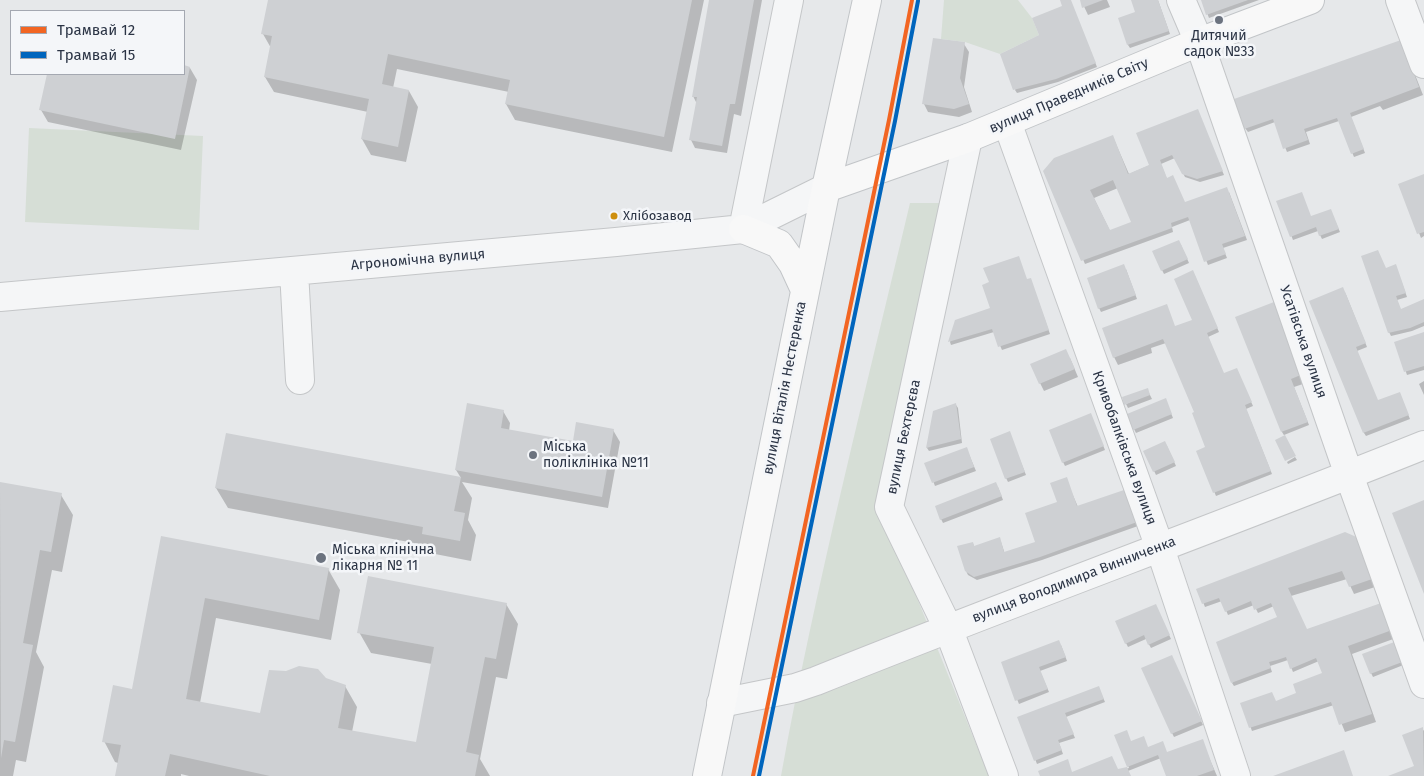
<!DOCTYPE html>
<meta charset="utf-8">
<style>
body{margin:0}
#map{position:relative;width:1424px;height:776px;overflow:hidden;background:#e6e8ea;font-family:"Fira Sans",sans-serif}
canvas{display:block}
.legend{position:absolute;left:10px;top:10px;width:175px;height:65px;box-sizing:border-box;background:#f4f6f9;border:1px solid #a4a8b1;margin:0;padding:6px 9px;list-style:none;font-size:15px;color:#2b3445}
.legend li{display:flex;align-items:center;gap:10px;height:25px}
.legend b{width:25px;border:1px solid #a4a8b1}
</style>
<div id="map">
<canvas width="1424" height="776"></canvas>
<ul class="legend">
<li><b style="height:6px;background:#f26522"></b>Трамвай 12</li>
<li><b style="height:6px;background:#0065bd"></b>Трамвай 15</li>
</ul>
</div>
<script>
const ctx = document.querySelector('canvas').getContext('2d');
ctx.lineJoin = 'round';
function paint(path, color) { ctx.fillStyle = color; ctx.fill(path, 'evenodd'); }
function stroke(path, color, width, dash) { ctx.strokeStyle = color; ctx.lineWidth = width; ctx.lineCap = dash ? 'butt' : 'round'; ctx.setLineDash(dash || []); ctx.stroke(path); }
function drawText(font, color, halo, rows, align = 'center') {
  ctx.font = font + ' "Fira Sans",sans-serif'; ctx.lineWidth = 5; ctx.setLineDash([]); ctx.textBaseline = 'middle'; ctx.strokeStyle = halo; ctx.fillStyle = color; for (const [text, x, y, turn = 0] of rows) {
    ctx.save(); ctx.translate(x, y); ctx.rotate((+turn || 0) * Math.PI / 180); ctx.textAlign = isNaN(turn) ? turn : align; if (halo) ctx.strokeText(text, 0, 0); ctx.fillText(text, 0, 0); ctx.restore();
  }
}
paint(new Path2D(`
 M944,0H1018L1032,18L1039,35L1000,54L965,42L941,39Z
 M29,128L203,136L199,230L25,222Z
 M910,203H944L881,509L989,776H781C816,584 865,393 910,203Z`), '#d6ded6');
paint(new Path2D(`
 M270,0H704L672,152L515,120L506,104L509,92L397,69L393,88L409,91L418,107L406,162L371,155L362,139L368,112L274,92L265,77L271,48L263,34Z
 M711,0H762L741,116L734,114L727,153L695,148L691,140L697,104L693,96Z
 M1061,0H1070L1097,67L1058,82L1017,93L1015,90L1041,36L1064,7Z
 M1081,0H1107L1110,7L1088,15Z
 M1132,0H1158L1170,34L1130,48L1128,45L1136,13Z
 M1202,0H1259L1209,18Z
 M934,39L964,44L969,52L964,87L972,112L959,117L928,112L924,104Z
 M1405,49L1423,95L1383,110L1380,106L1351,117L1365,153L1354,157L1339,121L1306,132L1310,144L1287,152L1275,122L1248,132L1245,128Z
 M184,67L190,68L197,80L181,150L48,122L41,110L48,74H184Z
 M1199,115L1224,175L1200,182L1185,177L1175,158L1161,164L1167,179L1185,204L1229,192L1247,240L1223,248L1227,258L1208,265L1190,220L1172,227L1173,232L1085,264L1045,171L1113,137L1129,174L1150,165ZM1118,188L1133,223L1110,231L1094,198Z
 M1424,175V236L1421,238L1400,184Z
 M1278,202L1311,218L1332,214L1340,232L1322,239L1318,231L1293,240Z
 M1181,245L1189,263L1164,274L1162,270Z
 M1126,269L1137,299L1101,312L1099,308Z
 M1386,269H1397L1407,297L1397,300L1401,311L1424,300V326L1412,331L1391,336L1389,332Z
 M1195,276L1219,332L1208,337L1224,375L1238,373L1253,406L1246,409L1272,474L1216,496L1198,452L1207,448L1196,412L1166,343L1151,348L1152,353L1118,365L1114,357L1175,328L1193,321Z
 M1027,280L1032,283L1050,334L1002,350L994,332L951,345L950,342L956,321L991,309Z
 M1345,292L1367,347L1357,351L1378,402L1401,397L1410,419L1366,436L1364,433Z
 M1274,303L1306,383L1294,387L1309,425L1284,435L1287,440L1282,432Z
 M1424,333V370L1407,375L1396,343Z
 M1070,358L1078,377L1044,391L1040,383Z
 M1424,381V395L1419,384Z
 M1149,393L1152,399L1128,408L1126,404Z
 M1167,403L1173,418L1136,433L1134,429Z
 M956,405L958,408L962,443L929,451L927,448L934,412Z
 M503,411L510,423L509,431L574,442L613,430L620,442L608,508L462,482L472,498L468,520L476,535L471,561L435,554L430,546L228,508L216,488L461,478L456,470Z
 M1092,418L1105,450L1065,466L1063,462Z
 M1011,437L1026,475L1008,482L1006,478Z
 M1167,446L1176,466L1156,475L1145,452Z
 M968,452L976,471L935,486L926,463Z
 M1295,457L1297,460L1288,464L1287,462Z
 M1066,479L1078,507L1124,491L1138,526L1042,560L977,580L968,575L966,571L973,543L974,547L1001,542L1005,554L1036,543L1058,503Z
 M0,483L61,495L73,515L62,572L52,570L36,652L44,667L26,762L16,760L13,776H0Z
 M998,487L1003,500L943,523L941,519Z
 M1345,533L1378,586L1354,594L1347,579L1291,596L1306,630L1383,603L1396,638L1352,654L1376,722L1345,732L1334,705L1252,731L1242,704L1276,702L1298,694L1325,679L1319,661L1293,672L1288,660L1270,666L1272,672L1234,686L1232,683L1279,618L1274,606L1258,613L1254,605L1228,615L1222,601L1205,607L1198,590Z
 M162,538L328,569L340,590L331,640L216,618L200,703L261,715L325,679L345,686L357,707L352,732L417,744L432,664L371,653L359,632L506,604L518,624L507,679L496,677L480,759L490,776H189L181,774V776H116L118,763L115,762L104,741L133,690Z
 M1157,609L1171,639L1151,648L1146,639L1128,647L1126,643Z
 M1397,643L1406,664L1373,677L1371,673Z
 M1061,645L1067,661L1040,671L1049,692L1019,704L1002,663Z
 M1173,660L1203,725L1174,737L1172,733Z
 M1100,691L1105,702L1066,717L1075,738L1059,743L1063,754L1037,764L1019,718Z
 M1422,728L1424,731V776H1391L1415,767Z
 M1116,736L1148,749L1167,753L1202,741L1217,776H1167L1161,758L1128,771L1130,776H1041L1118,771L1129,768Z`), '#0003');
paint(new Path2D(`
 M268,0H692L664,137L505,104L510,80L388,54L382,84L409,90L398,147L361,139L369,99L264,77L272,36L261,34Z
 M709,0H754L735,104H730L722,146L689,140L697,97H692Z
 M1060,0H1071L1096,63L1056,79L1013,90L1000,54L1039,35L1032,18L1062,6Z
 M1080,0H1103L1082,8Z
 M1131,0H1158L1169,31L1127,45L1118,18L1135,12Z
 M1201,0H1248L1206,15Z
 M933,38L965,42L960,78L969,104L954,109L922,104Z
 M1401,40L1419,87L1350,113L1364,149L1351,154L1337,118L1304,129L1308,140L1283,149L1273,119L1244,129L1234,99Z
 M184,65L190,67L175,139L39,110L47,74H184Z
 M1198,109L1223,171L1197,179L1182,174L1172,155L1160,160L1167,178L1173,175L1185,202L1227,187L1245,236L1222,244L1226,254L1204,262L1188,217L1171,223L1172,228L1081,261L1043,171L1054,158L1113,135L1128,174L1149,165L1136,133ZM1113,180L1131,222L1110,230L1090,190Z
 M1424,174V232L1417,234L1398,184Z
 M1302,192L1311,216L1331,209L1339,229L1319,236L1316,227L1290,237L1276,201Z
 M1179,240L1188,259L1161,271L1152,251Z
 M1378,250L1386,268L1396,264L1406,293L1396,296L1401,309L1424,299V322L1410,328L1388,333L1361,256Z
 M1019,256L1027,279L1031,278L1049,330L998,347L992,329L948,342L955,320L990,308L982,285L989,282L983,268Z
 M1124,264L1136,295L1098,309L1087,278Z
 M1193,270L1218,328L1207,333L1224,373L1237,368L1252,402L1245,405L1271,471L1213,493L1196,451L1205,447L1192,413L1194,412L1163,339L1113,358L1102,328L1167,304L1175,326L1192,320L1174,279Z
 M1343,287L1366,343L1356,347L1378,400L1400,392L1409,415L1363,433L1309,301Z
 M1274,302L1303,374L1291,379L1308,422L1281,432L1235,317Z
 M1424,332V366L1404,372L1394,342Z
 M1066,349L1075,369L1039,384L1030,364Z
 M1148,388L1150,395L1124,405L1122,397Z
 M1166,398L1172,414L1133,430L1127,414Z
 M467,403L504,410L501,428L573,441L576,422L614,429L602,497L455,470Z
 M956,403L961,439L926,448L933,411Z
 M1091,413L1104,446L1062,463L1049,430Z
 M1010,431L1025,472L1005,479L990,439Z
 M226,433L461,477L454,511L465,513L460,541L422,534L423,527L215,488Z
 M1285,435L1296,456L1285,461L1275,440Z
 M1165,441L1175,462L1153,472L1143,451Z
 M967,447L974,467L932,483L924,463Z
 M1067,477L1077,506L1124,490L1137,522L1040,557L974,577L965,571L957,546L973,542L974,546L1000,537L1004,552L1035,542L1025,513L1057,502L1050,483Z
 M0,482L62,493L51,552L40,550L23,643L33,645L15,742L4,740L1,758Z
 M996,482L1002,496L940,520L935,506Z
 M1424,500V594L1392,513Z
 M1345,532L1361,539L1375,578L1349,587L1342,571L1288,588L1307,629L1384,602L1392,630L1348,646L1372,714L1339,725L1331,702L1249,728L1240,703L1272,692L1276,701L1296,693L1293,684L1322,673L1316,658L1290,669L1286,657L1277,660L1269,662L1271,668L1231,683L1216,642L1277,617L1271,603L1254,610L1251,601L1225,612L1219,598L1202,604L1196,589Z
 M161,536L329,568L319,620L205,598L186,699L260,713L269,670L286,671L299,666L318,669L326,678L346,685L338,728L416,742L434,647L357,633L368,576L507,603L496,659L485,657L466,752L479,755L475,776H270L170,754L165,776H115L121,745L102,742L113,685L132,689Z
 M1156,604L1170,635L1148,645L1144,635L1125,644L1115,621Z
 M1059,640L1066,657L1039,667L1048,689L1015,701L1001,662Z
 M1397,641L1405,661L1370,674L1362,654Z
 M1172,655L1202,721L1171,734L1141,668Z
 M1099,686L1104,699L1065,713L1074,734L1058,740L1062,750L1034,761L1017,717Z
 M1423,727L1424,776H1388L1414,766L1402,735Z
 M1127,730L1131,741L1144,736L1148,747L1163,741L1167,752L1203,739L1214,770L1197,776H1166L1158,755L1127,767L1114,735Z
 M1344,750L1353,776H1273Z
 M1112,756L1118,769L1127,767L1131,776H1040L1038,771L1068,759L1072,772Z`), '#ced0d3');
const minor = new Path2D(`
 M1181,0L1199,42L1349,475L1424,684
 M1400,0L1424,64
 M1007,122L1160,548L1236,776
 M968,138L889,507L948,628L1004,776
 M743,229L789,0
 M294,271L300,380
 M0,297L616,242L743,229L826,188
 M721,703L795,688L816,681C1017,600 1222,526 1424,445`);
const major = new Path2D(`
 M826,188L968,138L1199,42L1310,0
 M743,229L779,244L793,264L805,290
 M707,776L826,188L867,0`);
stroke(minor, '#c4c6c8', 30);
stroke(major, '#c2c5c8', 30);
stroke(minor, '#f5f6f7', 28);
stroke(major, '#f8f8f8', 28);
stroke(new Path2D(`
 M753,776L889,120L912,0`), '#f26522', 4);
stroke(new Path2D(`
 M759,776L895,121L918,1`), '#0065bd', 4);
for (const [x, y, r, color] of [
 [1219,20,5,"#6c737f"],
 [614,216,4.5,"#ce8f0e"],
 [533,455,5,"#6c737f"],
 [321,558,6,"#6c737f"]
]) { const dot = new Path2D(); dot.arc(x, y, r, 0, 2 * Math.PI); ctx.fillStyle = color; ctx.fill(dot); stroke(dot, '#f4f6f9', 2); }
drawText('13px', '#2b3445', '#f4f6f9', [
 ["Хлібозавод",623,216]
], 'left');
drawText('14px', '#2b3445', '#f4f6f9', [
 ["Дитячий",1219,36,"center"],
 ["садок №33",1219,52,"center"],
 ["Міська",543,447],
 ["поліклініка №11",543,463],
 ["Міська клінічна",332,550],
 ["лікарня № 11",332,566]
], 'left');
drawText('14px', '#2b3445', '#f4f6f9', [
 ["вулиця Праведників Світу",1069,96,-23],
 ["Агрономічна вулиця",418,260,-5],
 ["Усатівська вулиця",1303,342,71],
 ["вулиця Віталія Нестеренка",785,388,-79],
 ["вулиця Бехтерєва",904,437,-78],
 ["Кривобалківська вулиця",1124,448,70],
 ["вулиця Володимира Винниченка",1074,580,-21]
]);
</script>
